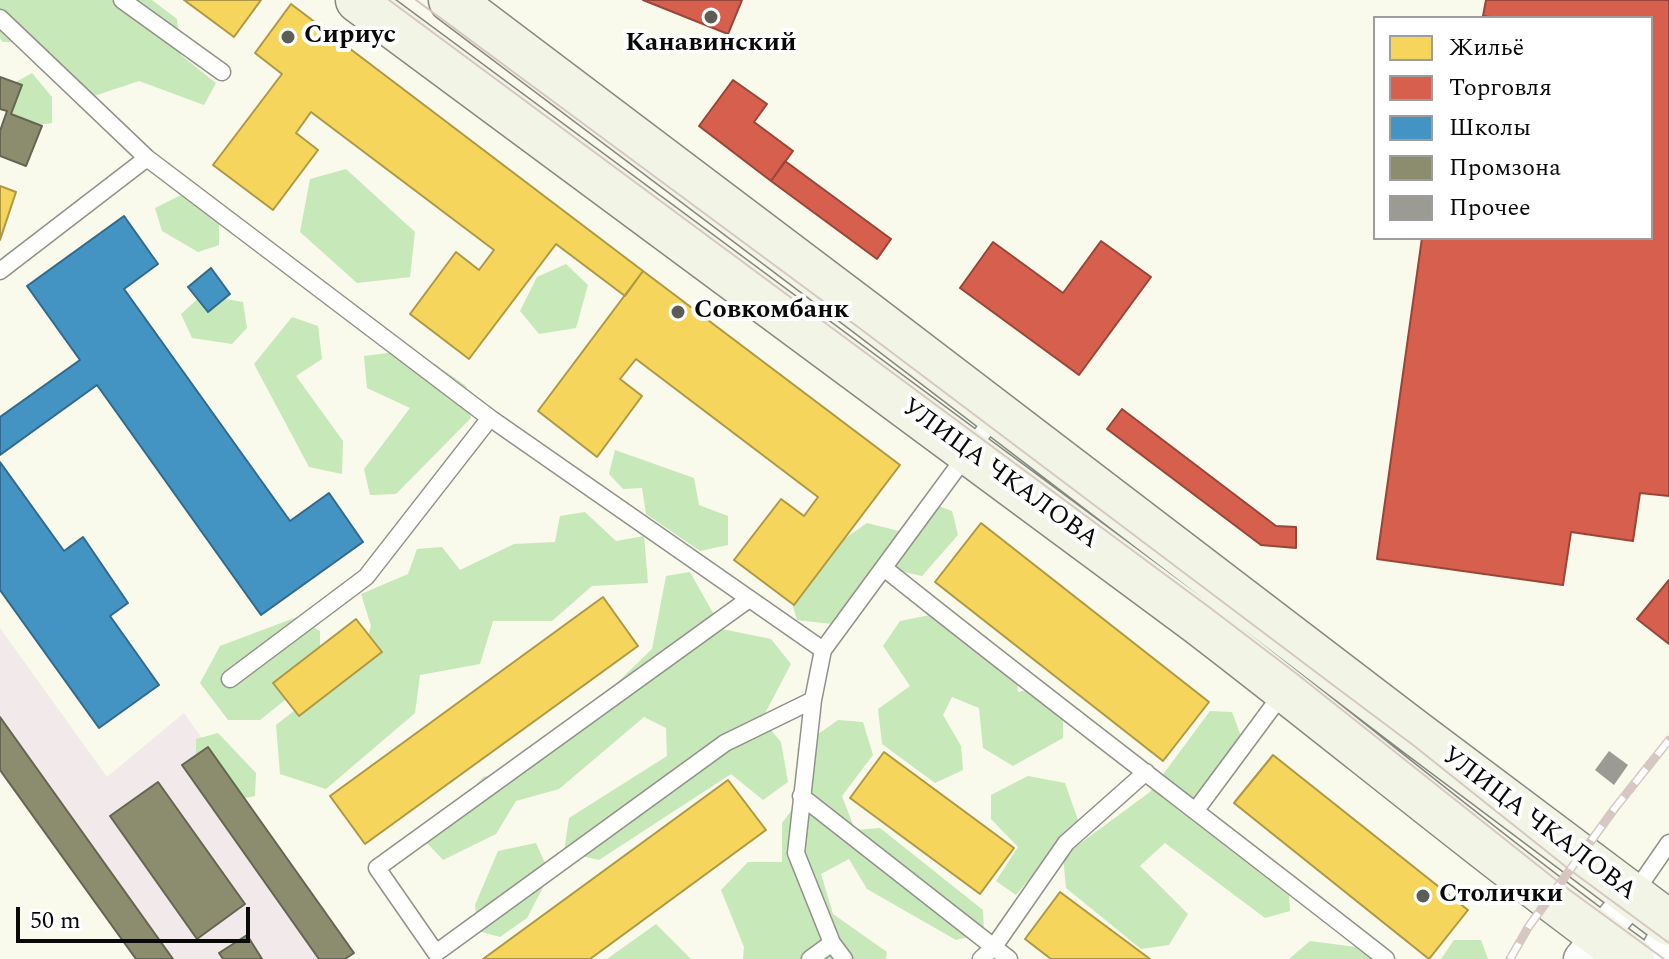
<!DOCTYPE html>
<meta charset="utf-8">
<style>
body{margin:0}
#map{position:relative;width:1669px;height:959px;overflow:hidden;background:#f9f9ec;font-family:Spectral,serif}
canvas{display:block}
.legend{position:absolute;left:1373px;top:16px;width:280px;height:224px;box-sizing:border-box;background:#fff;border:2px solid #9d9d9d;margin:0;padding:10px 14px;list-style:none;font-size:24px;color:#090909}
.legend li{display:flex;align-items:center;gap:16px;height:40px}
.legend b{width:40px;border:2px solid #9d9d9d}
.scale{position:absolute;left:16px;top:907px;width:234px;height:36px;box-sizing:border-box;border:4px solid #090909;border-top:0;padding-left:10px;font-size:24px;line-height:28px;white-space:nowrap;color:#090909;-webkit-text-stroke:6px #fff;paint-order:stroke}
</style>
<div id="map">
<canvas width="1669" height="959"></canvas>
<ul class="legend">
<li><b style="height:22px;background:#f6d55c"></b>Жильё</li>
<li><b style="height:22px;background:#d6604d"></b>Торговля</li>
<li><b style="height:22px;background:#4393c3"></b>Школы</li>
<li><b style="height:22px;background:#8c8c6e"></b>Промзона</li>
<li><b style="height:22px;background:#9b9a93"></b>Прочее</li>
</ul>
<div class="scale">50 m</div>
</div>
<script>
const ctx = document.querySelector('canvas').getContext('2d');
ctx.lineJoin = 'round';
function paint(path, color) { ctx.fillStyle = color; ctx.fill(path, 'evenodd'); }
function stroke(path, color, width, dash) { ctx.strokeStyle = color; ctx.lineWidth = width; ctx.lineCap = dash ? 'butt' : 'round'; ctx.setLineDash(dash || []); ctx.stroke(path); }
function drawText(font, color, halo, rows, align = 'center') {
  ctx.font = font + ' Spectral,serif'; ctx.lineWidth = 8; ctx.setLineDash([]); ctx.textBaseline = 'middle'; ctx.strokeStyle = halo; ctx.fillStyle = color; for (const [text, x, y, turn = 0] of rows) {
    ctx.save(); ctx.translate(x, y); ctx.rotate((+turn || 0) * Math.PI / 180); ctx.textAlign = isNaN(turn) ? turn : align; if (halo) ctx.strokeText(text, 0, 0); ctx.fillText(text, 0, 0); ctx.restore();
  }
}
paint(new Path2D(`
 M0,628L107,777L184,713L354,953L344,959H136L0,770Z`), '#f1e9ea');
paint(new Path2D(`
 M0,0H152L177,19L181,55L216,83L204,105L139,81L94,96L38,42H3L0,38Z
 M32,73L52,97V123L15,128L5,88Z
 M346,169L415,232L410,277L357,283L300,232L310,179Z
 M181,195L219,221V245L198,252L162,231L155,208Z
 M566,264L588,285L576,328L539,334L520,311L537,277Z
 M202,295L243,302L247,328L232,344L192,338L181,314Z
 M292,317L318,326L322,359L296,376L343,441L342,474L309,467L254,364Z
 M395,352L415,372L435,364L466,386L471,418L396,494L370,495L364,469L410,408L367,388L364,356Z
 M615,450L694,478L699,505L728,516V545L700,551L646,514L642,488L623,489L609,474Z
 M936,505L952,511L958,535L922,576L879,566L832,624L797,620L785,580L867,523L915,535Z
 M585,512L616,541L644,536L648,583L592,586L552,621H493L480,664L420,675L415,713L326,789L280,774L276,725L361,658L371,626L361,594L408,574L417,549L442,547L460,570L514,544L555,542L560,516Z
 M690,572L722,629L771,639L791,664L762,719L781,742L788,782L763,800L731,774L599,860L564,852L569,818L667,756L666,728L644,717L559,789L516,801L496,834L443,860L427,843L483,777L532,765L652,649L666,576Z
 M950,611L1016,662L1018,692L1048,685L1063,698V738L1013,766L983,748L979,708L952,697L943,715L961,746L963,770L935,783L882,744L878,709L910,686L883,646L900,621Z
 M297,617L320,631V672L260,720H228L200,683L220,646Z
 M1210,711L1232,712L1241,736L1186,811L1289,893L1290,911L1265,918L1165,843L1140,866L1188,914L1169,945L1141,949L1066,888L1063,856L1150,792Z
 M838,720L863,722L873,755L842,796L855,830L880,828L983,910L984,933L956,940L867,889L849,859L821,874L833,914L887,952L886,959H743L744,947L721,890L748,862H782V823L809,787L797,749Z
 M218,733L256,773L255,796L231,801L196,762V739Z
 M1028,776L1065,783L1078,820L1016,895L996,881L1018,847L991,819V795Z
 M536,843L550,874L527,918L500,937L478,931L475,905L498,851Z
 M656,924L691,959H607Z
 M1454,940H1481L1488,959H1441Z
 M1310,941L1356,947L1376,959H1289Z`), '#c7e8b8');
const homes = new Path2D(`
 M184,0H261L234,37Z
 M291,4L643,271L625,296L556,244L469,359L410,314L456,252L479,270L494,250L311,112L296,133L318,150L273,210L213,165L282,74L255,53Z
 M0,186L16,192L0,240Z
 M643,271L900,465L794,605L734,560L781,499L804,516L818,497L636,359L620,379L642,396L597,457L538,411Z
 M981,523L1209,702L1163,761L935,582Z
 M603,597L638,646L365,844L330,796Z
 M356,619L382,652L299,716L273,683Z
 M884,752L1014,848L980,894L850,798Z
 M1273,755L1468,910L1429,959L1234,803Z
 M728,780L766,830L590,959H483Z
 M1060,892L1150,959H1051L1025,939Z`);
paint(homes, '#f6d55c');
stroke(homes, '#af9843', 2);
const shops = new Path2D(`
 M643,0H742L728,34Z
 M1486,0H1669V496L1640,493L1633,541L1571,532L1563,585L1377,559L1422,238H1651V18H1497L1483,16Z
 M733,80L767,104L754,122L793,151L771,181L699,126Z
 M785,161L891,239L877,259L771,181Z
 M1101,241L1151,277L1079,375L960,288L993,242L1063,293Z
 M1122,409L1276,526L1296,527V548L1261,545L1107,429Z
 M1669,580V644L1637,619Z`);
paint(shops, '#d6604d');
stroke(shops, '#984639', 2);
const schools = new Path2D(`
 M124,216L158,264L124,289L290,521L329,493L363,542L261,615L97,385L0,455V417L80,360L27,286Z
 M211,268L230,294L208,312L188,287Z
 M0,462L64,551L83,537L128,603L110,616L159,685L99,728L0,590Z`);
paint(schools, '#4393c3');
stroke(schools, '#326a8b', 2);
const industry = new Path2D(`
 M0,77L22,85L11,114L42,126L26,166L0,156V131L7,111L0,109Z
 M0,717L173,959H136L0,770Z
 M208,747L354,953L345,959H319L182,765Z
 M158,782L245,904L197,939L110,816Z
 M247,935L262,959H223L219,953Z`);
paint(industry, '#8c8c6e');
stroke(industry, '#656550', 2);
paint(new Path2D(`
 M1609,751L1628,765L1614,785L1595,770Z`), '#9b9a93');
const service = new Path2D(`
 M122,0L222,72
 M0,18L147,158L0,271
 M147,158L490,418L366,577L230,679
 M490,418L823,650L813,700L796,853L832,943L844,959
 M884,568C1050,701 1219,828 1386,959
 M749,599L377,868L436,953L725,743L813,700
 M823,650L995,416
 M801,796L1009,959
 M1196,810L1285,690
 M1633,895L1669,843
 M810,959L832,943
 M981,959L993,948L1066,843L1146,772`);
const minor = new Path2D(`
 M1581,959L1632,896
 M1654,959L1669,931`);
const secondary = new Path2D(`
 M358,0L1198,622C1343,733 1484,851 1632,959
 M451,0L867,314L1417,734L1669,923`);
stroke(service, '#91918b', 19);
stroke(minor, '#91918b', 37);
stroke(secondary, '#888882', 47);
stroke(service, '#fefefc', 16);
stroke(minor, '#fefefc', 34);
stroke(secondary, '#f2f4e6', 44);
stroke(new Path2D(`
 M389,0L1209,607L1297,674L1560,883L1664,959
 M416,0L858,327L1337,688L1413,745L1570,870L1669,943`), '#d6c7c2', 2);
const rail = new Path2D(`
 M1510,959L1529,926L1615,808L1669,740`);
stroke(rail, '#d6c7c2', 9);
stroke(rail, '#fff', 6, [18]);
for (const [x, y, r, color] of [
 [711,17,8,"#5d5d58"],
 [288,37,8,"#5d5d58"],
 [678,312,8,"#5d5d58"],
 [1423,896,8,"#5d5d58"]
]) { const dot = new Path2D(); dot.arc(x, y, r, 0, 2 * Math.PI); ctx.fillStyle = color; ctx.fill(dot); stroke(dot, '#fff', 3); }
drawText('bold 26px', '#090909', '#fff', [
 ["Сириус",304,37],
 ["Канавинский",711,45,"center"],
 ["Совкомбанк",694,312],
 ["Столички",1439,896]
], 'left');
drawText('26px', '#090909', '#fff', [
 ["УЛИЦА ЧКАЛОВА",999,475,36],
 ["УЛИЦА ЧКАЛОВА",1538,825,37]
]);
</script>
